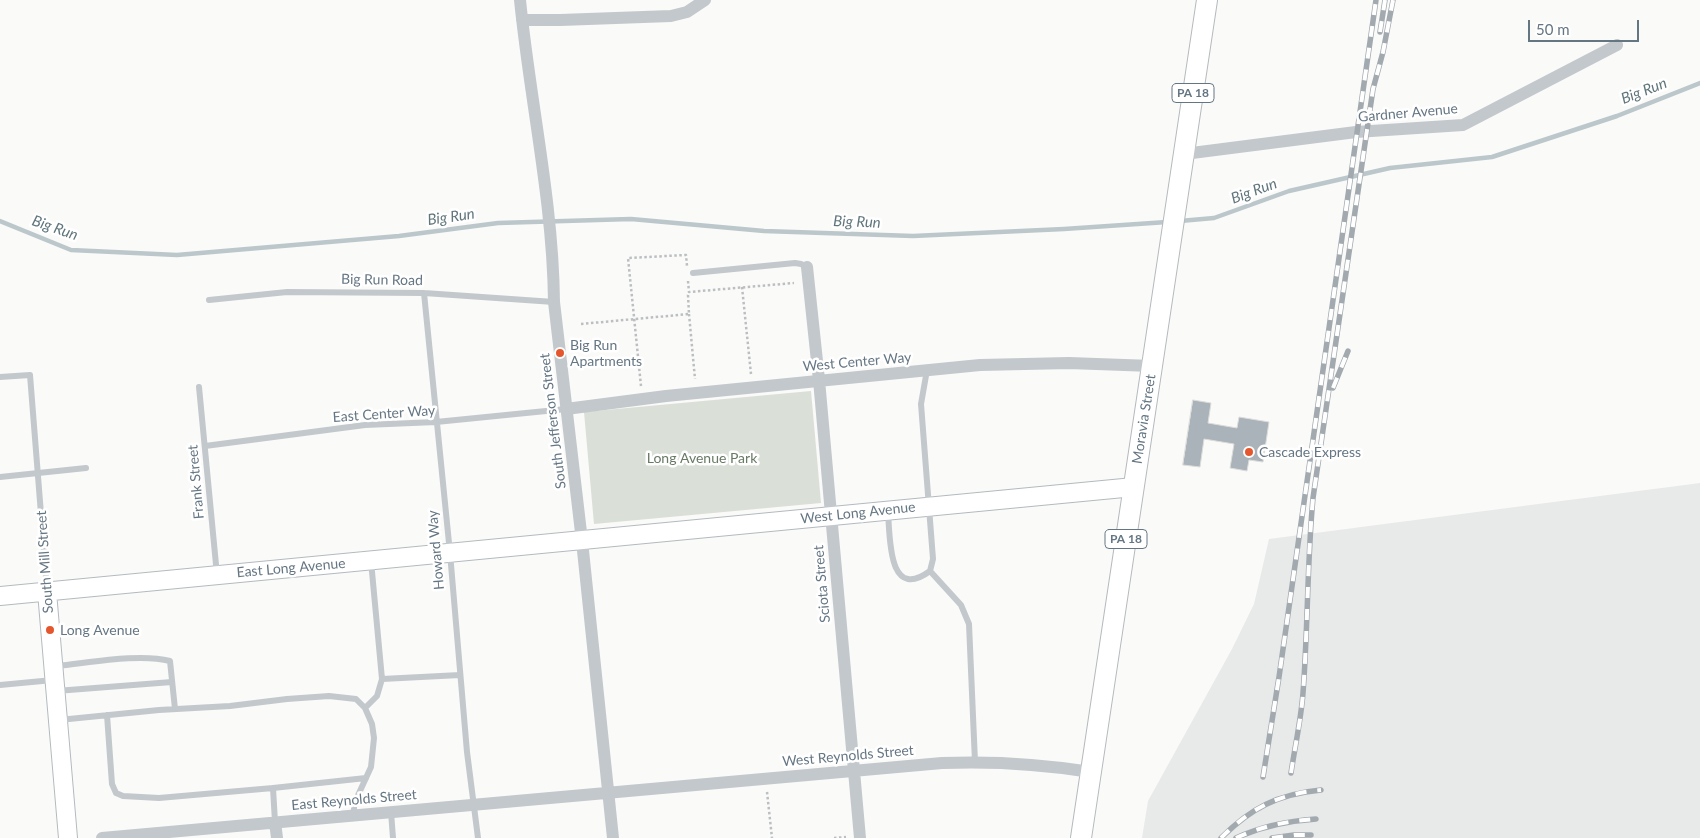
<!DOCTYPE html>
<style>
body{margin:0}
#map{position:relative;width:1700px;height:838px;overflow:hidden;background:#fafaf8;font-family:Lato,sans-serif}
canvas{display:block}
.scale{position:absolute;left:1528px;top:20px;width:111px;height:22px;box-sizing:border-box;border:2px solid #657683;border-top:0;padding-left:6px;font-size:15px;line-height:18px;white-space:nowrap;color:#657683;-webkit-text-stroke:4px #fff;paint-order:stroke}
</style>
<div id="map">
<canvas width="1700" height="838"></canvas>
<div class="scale">50 m</div>
</div>
<script>
const ctx = document.querySelector('canvas').getContext('2d');
ctx.lineJoin = 'round';
function paint(path, color) { ctx.fillStyle = color; ctx.fill(path, 'evenodd'); }
function stroke(path, color, width, dash) { ctx.strokeStyle = color; ctx.lineWidth = width; ctx.lineCap = dash ? 'butt' : 'round'; ctx.setLineDash(dash || []); ctx.stroke(path); }
function drawText(font, color, halo, rows, align = 'center') {
  ctx.font = font + ' Lato,sans-serif'; ctx.lineWidth = 5; ctx.setLineDash([]); ctx.textBaseline = 'middle'; ctx.strokeStyle = halo; ctx.fillStyle = color; for (const [text, x, y, turn = 0] of rows) {
    ctx.save(); ctx.translate(x, y); ctx.rotate((+turn || 0) * Math.PI / 180); ctx.textAlign = isNaN(turn) ? turn : align; if (halo) ctx.strokeText(text, 0, 0); ctx.fillText(text, 0, 0); ctx.restore();
  }
}
paint(new Path2D(`
 M1700,483V838H1142L1148,801L1232,649L1254,604L1269,539Z`), '#e8e9e9');
paint(new Path2D(`
 M811,391L821,503L594,524L584,412Z`), '#dadfd7');
stroke(new Path2D(`
 M0,221L71,250L177,255L399,236L498,223L631,219L764,231L913,236L1064,229L1167,222
 M1180,221L1214,218L1289,191L1390,168L1492,157L1617,116L1700,83`), '#bbc7cb', 4.5);
const building = new Path2D(`
 M1193,400L1211,403L1208,423L1237,428L1239,417L1269,422L1263,462L1249,460L1247,471L1230,468L1234,444L1204,439L1200,467L1183,465Z`);
paint(building, '#aab3b9');
stroke(building, '#dcdcda', 1);
const secondary = new Path2D(`
 M47,592L68,838
 M0,596L1134,487`);
const primary = new Path2D(`
 M1081,838L1207,0`);
stroke(secondary, '#b3babf', 20);
stroke(primary, '#b5babe', 22);
stroke(new Path2D(`
 M688,281L689,292L794,283
 M742,287L751,374
 M689,314L695,379
 M581,324L689,314L688,295L689,292
 M641,386L628,258L686,255L687,266
 M767,792L772,838
 M834,838L846,837`), '#bbbfc2', 2.5, [2.5, 2.5]);
stroke(new Path2D(`
 M693,273L795,263L801,264L807,267
 M424,293L450,553L467,752L478,838
 M209,300L287,292L424,293L554,302
 M0,377L30,375L47,590
 M199,387L217,575
 M205,446L365,425L436,422L566,409
 M0,477L86,468
 M888,512C890,538 888,602 930,571L933,559L921,404L927,370
 M930,571L961,605L969,624L975,762
 M56,666C89,663 139,653 170,661L175,709
 M382,679L460,675
 M0,685L53,680
 M56,691L172,682
 M365,708L377,696L382,679L371,561
 M107,715L112,784L116,793L123,796L159,798L273,788
 M59,720L159,710L230,706L287,699L329,696L356,699L365,708L372,724L374,738L371,767L354,804V815
 M391,812L393,838
 M275,822L273,788L366,778`), '#c3c8cc', 6);
stroke(new Path2D(`
 M520,0C530,101 553,201 554,302L582,541L613,838
 M522,20H560L671,16L687,12L705,0
 M1184,154L1356,132L1463,125L1617,45
 M807,267L819,380L860,838
 M566,409L666,396L980,365L1069,363L1152,366
 M275,822L277,838
 M102,838L942,763C992,761 1041,764 1091,772`), '#c3c8cc', 12);
stroke(secondary, '#fff', 18);
stroke(primary, '#fff', 20);
const rail = new Path2D(`
 M1380,32L1385,0
 M1333,388L1348,351
 M1291,773C1295,746 1301,720 1303,693C1308,628 1307,563 1313,498L1373,89L1383,52L1393,0
 M1263,777L1279,677L1376,0
 M1221,838C1251,808 1278,794 1321,790
 M1236,838C1262,826 1287,821 1316,819
 M1272,838L1294,835H1311`);
stroke(rail, '#a2aab0', 5.5);
stroke(rail, '#fff', 4, [11]);
for (const [x, y, r, color] of [
 [560,353,5,"#e4572e"],
 [1249,452,5,"#e4572e"],
 [50,630,5,"#e4572e"]
]) { const dot = new Path2D(); dot.arc(x, y, r, 0, 2 * Math.PI); ctx.fillStyle = color; ctx.fill(dot); stroke(dot, '#fff', 2); }
for (const [x, y, w] of [
 [1193,93,42],
 [1126,539,42]
]) { const box = new Path2D(); box.roundRect(x - w / 2, y - 9.5, w, 19, 4); ctx.fillStyle = '#fff'; ctx.fill(box); stroke(box, '#657683', 1); }
drawText('bold 12px', '#657683', null, [
 ["PA 18",1193,93],
 ["PA 18",1126,539]
]);
drawText('14px', '#657683', '#fff', [
 ["Gardner Avenue",1408,113,-5],
 ["Big Run Road",382,280,1],
 ["West Center Way",857,362,-5],
 ["East Center Way",384,414,-4],
 ["Moravia Street",1144,419,-81],
 ["South Jefferson Street",553,421,-97],
 ["Frank Street",196,482,-95],
 ["West Long Avenue",858,513,-6],
 ["Howard Way",436,550,-95],
 ["South Mill Street",45,562,-94],
 ["East Long Avenue",291,568,-5],
 ["Sciota Street",822,584,-95],
 ["West Reynolds Street",848,756,-5],
 ["East Reynolds Street",354,800,-5]
]);
drawText('14px', '#657683', '#fff', [
 ["Big Run",570,345],
 ["Apartments",570,361],
 ["Cascade Express",1259,452],
 ["Long Avenue",60,630]
], 'left');
drawText('14px', '#687a64', '#fff', [
 ["Long Avenue Park",702,458]
]);
drawText('italic 15px', '#60757c', '#fff', [
 ["Big Run",1644,91,-21],
 ["Big Run",1254,191,-20],
 ["Big Run",451,217,-8],
 ["Big Run",857,222,2],
 ["Big Run",55,228,19]
]);
</script>
